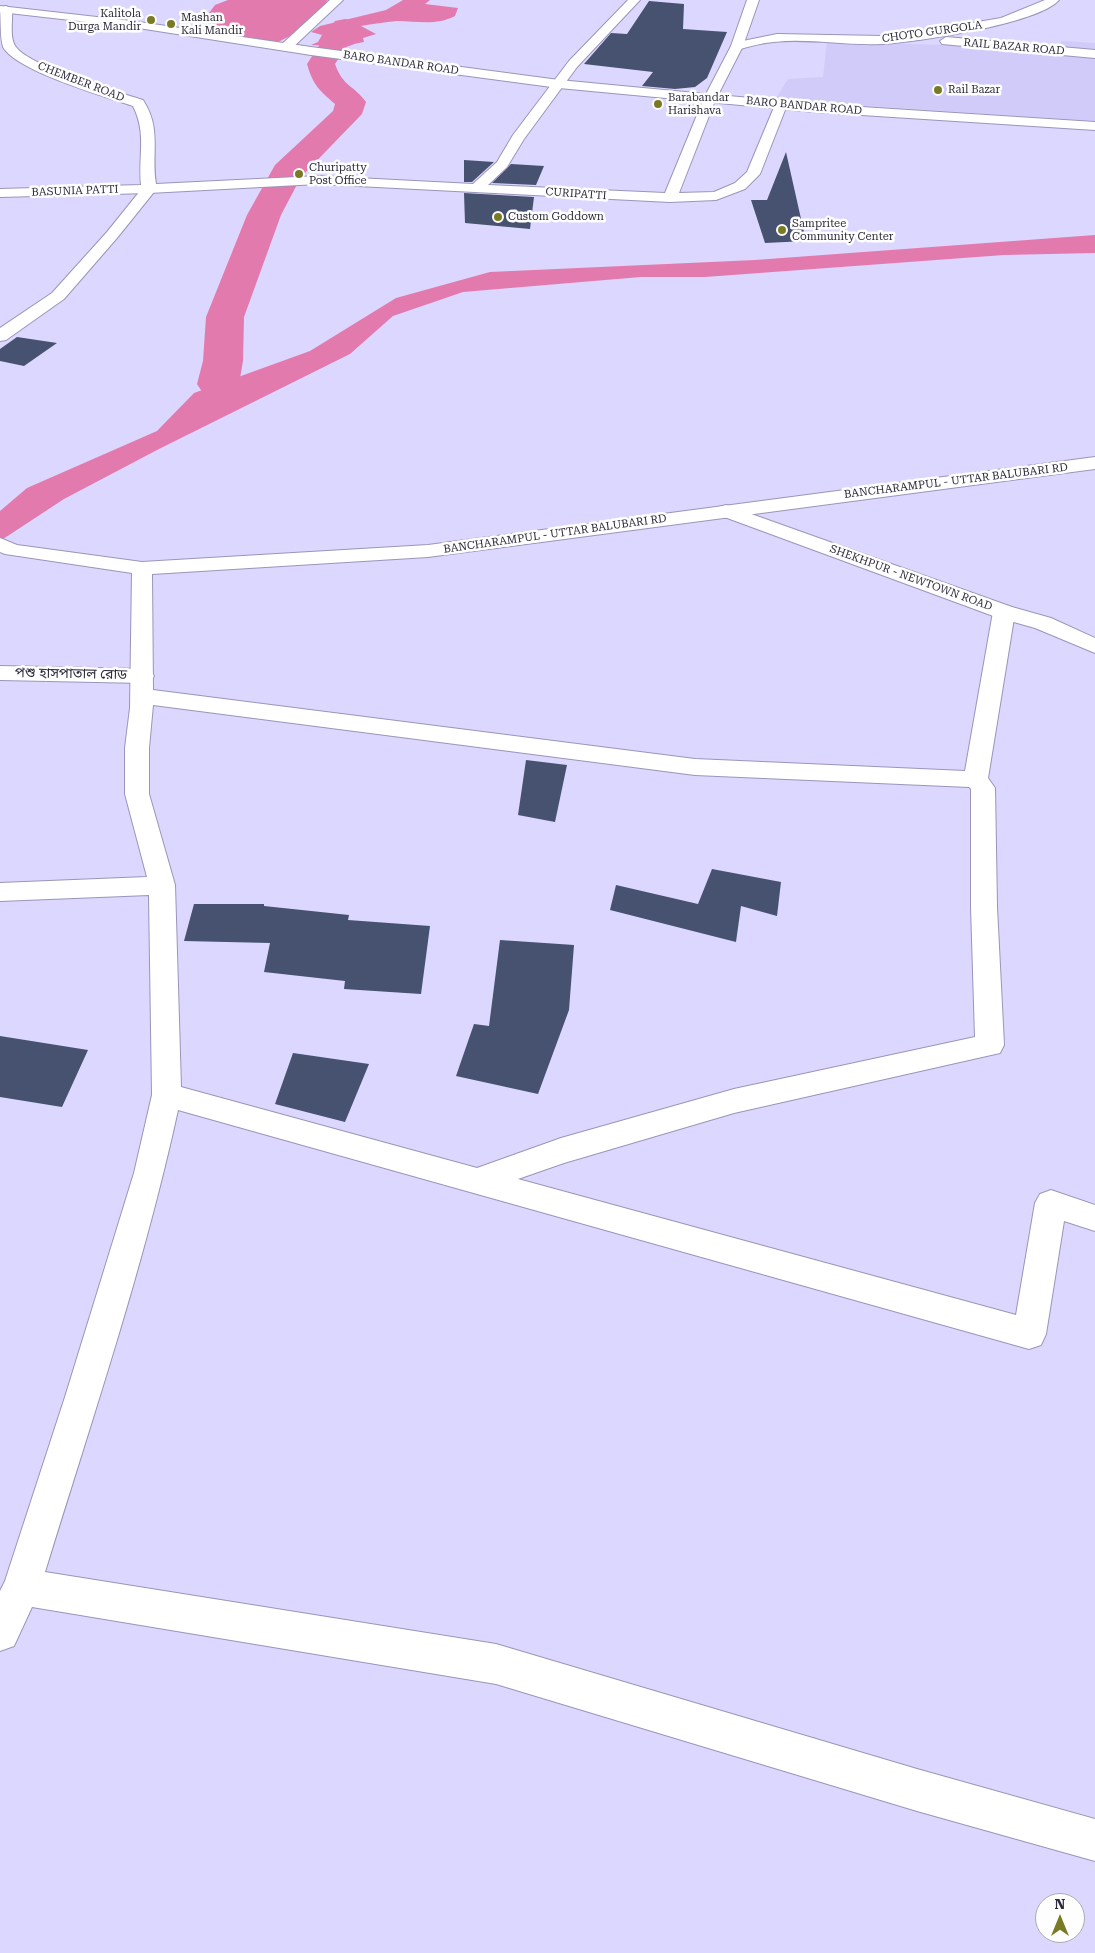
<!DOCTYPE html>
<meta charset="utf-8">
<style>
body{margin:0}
#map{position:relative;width:1095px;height:1953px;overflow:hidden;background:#dcd7fe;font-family:"Roboto Serif",serif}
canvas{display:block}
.north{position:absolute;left:1035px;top:1893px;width:50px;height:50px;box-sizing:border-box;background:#fefefe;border:1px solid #aaaab0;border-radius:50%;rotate:0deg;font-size:14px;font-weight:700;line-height:20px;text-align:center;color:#2d2b3a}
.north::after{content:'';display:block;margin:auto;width:18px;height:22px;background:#797b24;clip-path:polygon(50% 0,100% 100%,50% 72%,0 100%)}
</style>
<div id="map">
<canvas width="1095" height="1953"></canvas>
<div class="north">N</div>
</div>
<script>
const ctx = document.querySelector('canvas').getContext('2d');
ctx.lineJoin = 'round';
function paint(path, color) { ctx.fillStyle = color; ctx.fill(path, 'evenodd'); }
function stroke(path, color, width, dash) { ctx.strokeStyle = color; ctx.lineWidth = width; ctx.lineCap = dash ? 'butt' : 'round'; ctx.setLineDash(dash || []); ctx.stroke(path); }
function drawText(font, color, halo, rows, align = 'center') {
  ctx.font = font + ' "Roboto Serif","Noto Sans Bengali",serif'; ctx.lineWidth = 5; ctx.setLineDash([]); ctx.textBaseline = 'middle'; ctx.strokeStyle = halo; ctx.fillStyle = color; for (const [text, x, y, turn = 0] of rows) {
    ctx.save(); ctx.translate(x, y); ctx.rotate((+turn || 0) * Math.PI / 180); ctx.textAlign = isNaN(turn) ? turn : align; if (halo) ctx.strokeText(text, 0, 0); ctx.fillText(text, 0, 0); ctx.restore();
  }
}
paint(new Path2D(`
 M827,41L942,45L1059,51L1061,41L1095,43V121L775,100L788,79L823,77Z`), '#d1cbf9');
paint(new Path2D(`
 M228,0H328L326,2L330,3L294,34L276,43L215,34L209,29L214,19L209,13L215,5Z
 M403,0H430L425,4L458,8L455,16C436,26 417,21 397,21C385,22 372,24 361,26L376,34L363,38L364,42C360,43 356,43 352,45C343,48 339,50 328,48L330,46L311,45L318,42L322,35L311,32L320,26L386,10Z
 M1095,235V253L1004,255L705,277H641L463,292L393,316L350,354L159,449L64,499L0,541V511L27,488L157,431L194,393L310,351L396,298L490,272L755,260Z`), '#e37aad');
paint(new Path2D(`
 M345,19L355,21L359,27L335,64C343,87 354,85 366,102L362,114L301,177L281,215L244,317L243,361L239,384L233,393L218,396L203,393L197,384L203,361L206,317L247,215L275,165L333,111L335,104C319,90 313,85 307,64L335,21Z`), '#e37aad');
paint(new Path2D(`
 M649,1L684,4L683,29L727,32L707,78L695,87L675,89L642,86L653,72L584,64L611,33L627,34Z
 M786,152L806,241L765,243L751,200H767Z
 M464,160L494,162L472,182H464Z
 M511,164L544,166L536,185L492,183Z
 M464,193L534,197L530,229L465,223Z
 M17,337L57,343L24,366L0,361V349Z
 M526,760L567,765L555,822L518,815Z
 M712,869L781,882L777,916L741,906L736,942L610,910L616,885L698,904Z
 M194,904H264V906L349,915L348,920L430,926L421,994L344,989L345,981L264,972L270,943L184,941Z
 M500,940L574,945L569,1010L538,1094L456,1076L474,1024L489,1026Z
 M0,1036L88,1050L62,1107L0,1097Z
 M293,1053L369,1064L345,1122L275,1104Z`), '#475170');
const minor = new Path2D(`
 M330,0H343L290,50H282L280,47L282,44Z
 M628,0H640L577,67L524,139L507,167L488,185L665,193L704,98L710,94L716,98L679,193L714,192L735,183L747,172L775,105L781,101L786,102L787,105L760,174L745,189L716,200L670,202L318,184L149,193L0,197V189L141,185C138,155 147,134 133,106C106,97 16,71 3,47C0,37 1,20 0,9L2,7L6,6L12,9C13,20 9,38 16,47C29,66 118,92 143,100C162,129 151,153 156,184L318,176L473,184L497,162L513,135L569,61Z
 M1045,0H1059C1038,24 916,42 882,44C846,46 810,38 774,42C762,43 750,46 737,50L731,46L733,43L777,34L882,36L949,27L1001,18Z
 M946,37L1095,50V58L942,44L940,41Z
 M1095,457V469L428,557L152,574L153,690L695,759L965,771L993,612L996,607L1004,606L1012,607L1015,612L988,778L995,788L997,907L1004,1045L1000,1053L734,1113L564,1163L518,1179L1016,1315L1035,1203L1040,1194L1051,1190L1095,1205V1231L1064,1221L1046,1334L1041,1345L1029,1349L178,1110C144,1266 92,1419 45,1572L496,1644L917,1769L1095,1819V1861L917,1811L496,1684L32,1607L14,1646L0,1651V1591L5,1581L65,1397L134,1173L152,1095L149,895L0,901V883L147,877L125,794V748L130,708L132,573L5,554L0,552V538L17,545L142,562L428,545ZM153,705L695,775L969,787L971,789V907L975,1037L734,1089L561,1138L477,1168L181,1087L175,885L149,794V748Z`);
const tertiary = new Path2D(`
 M747,0H759L743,46L718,95L815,104L1095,122V130L815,112L559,88L311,55L132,27L0,12V6L132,21L311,47L559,80L706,94L731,46Z
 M149,185L154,186L156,189L154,192L117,238L64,299L6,340L0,341V328L52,293L107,232L144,186Z
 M726,505L1012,607L1051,618L1095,638V653L1035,628L996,617L719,515L716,511L719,507Z
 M0,666L143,669L151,671L154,676L151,681L143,683L0,680Z`);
stroke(minor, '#9a95b9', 2);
stroke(tertiary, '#9a95b9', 2);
paint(minor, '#fff');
paint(tertiary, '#fff');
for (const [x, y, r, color] of [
 [151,20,5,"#797b24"],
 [171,24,5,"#797b24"],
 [938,90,5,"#797b24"],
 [658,104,5,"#797b24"],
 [299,174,5,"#797b24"],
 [498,217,5,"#797b24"],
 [782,230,5,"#797b24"]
]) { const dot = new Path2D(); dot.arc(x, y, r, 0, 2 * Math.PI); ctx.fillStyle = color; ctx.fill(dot); stroke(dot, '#fefefe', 2); }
drawText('11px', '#2d2b3a', '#fefefe', [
 ["Kalitola",141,14,"right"],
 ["Durga Mandir",141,27,"right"],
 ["Mashan",181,18],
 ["Kali Mandir",181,31],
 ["Rail Bazar",948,90],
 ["Barabandar",668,98],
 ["Harishava",668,111],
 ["Churipatty",309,168],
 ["Post Office",309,181],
 ["Custom Goddown",508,217],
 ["Sampritee",792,224],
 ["Community Center",792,237]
], 'left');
drawText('11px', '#2d2b3a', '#fefefe', [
 ["CHOTO GURGOLA",932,32,-8],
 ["RAIL BAZAR ROAD",1014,47,5],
 ["BARO BANDAR ROAD",401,63,8],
 ["CHEMBER ROAD",81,82,21],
 ["BARO BANDAR ROAD",804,106,5],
 ["BASUNIA PATTI",75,191,-2],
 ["CURIPATTI",576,194,4],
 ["BANCHARAMPUL - UTTAR BALUBARI RD",956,481,-7],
 ["BANCHARAMPUL - UTTAR BALUBARI RD",555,534,-8],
 ["SHEKHPUR - NEWTOWN ROAD",911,578,20]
]);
drawText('14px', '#2d2b3a', '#fefefe', [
 ["পশু হাসপাতাল রোড",71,674,1]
]);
</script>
